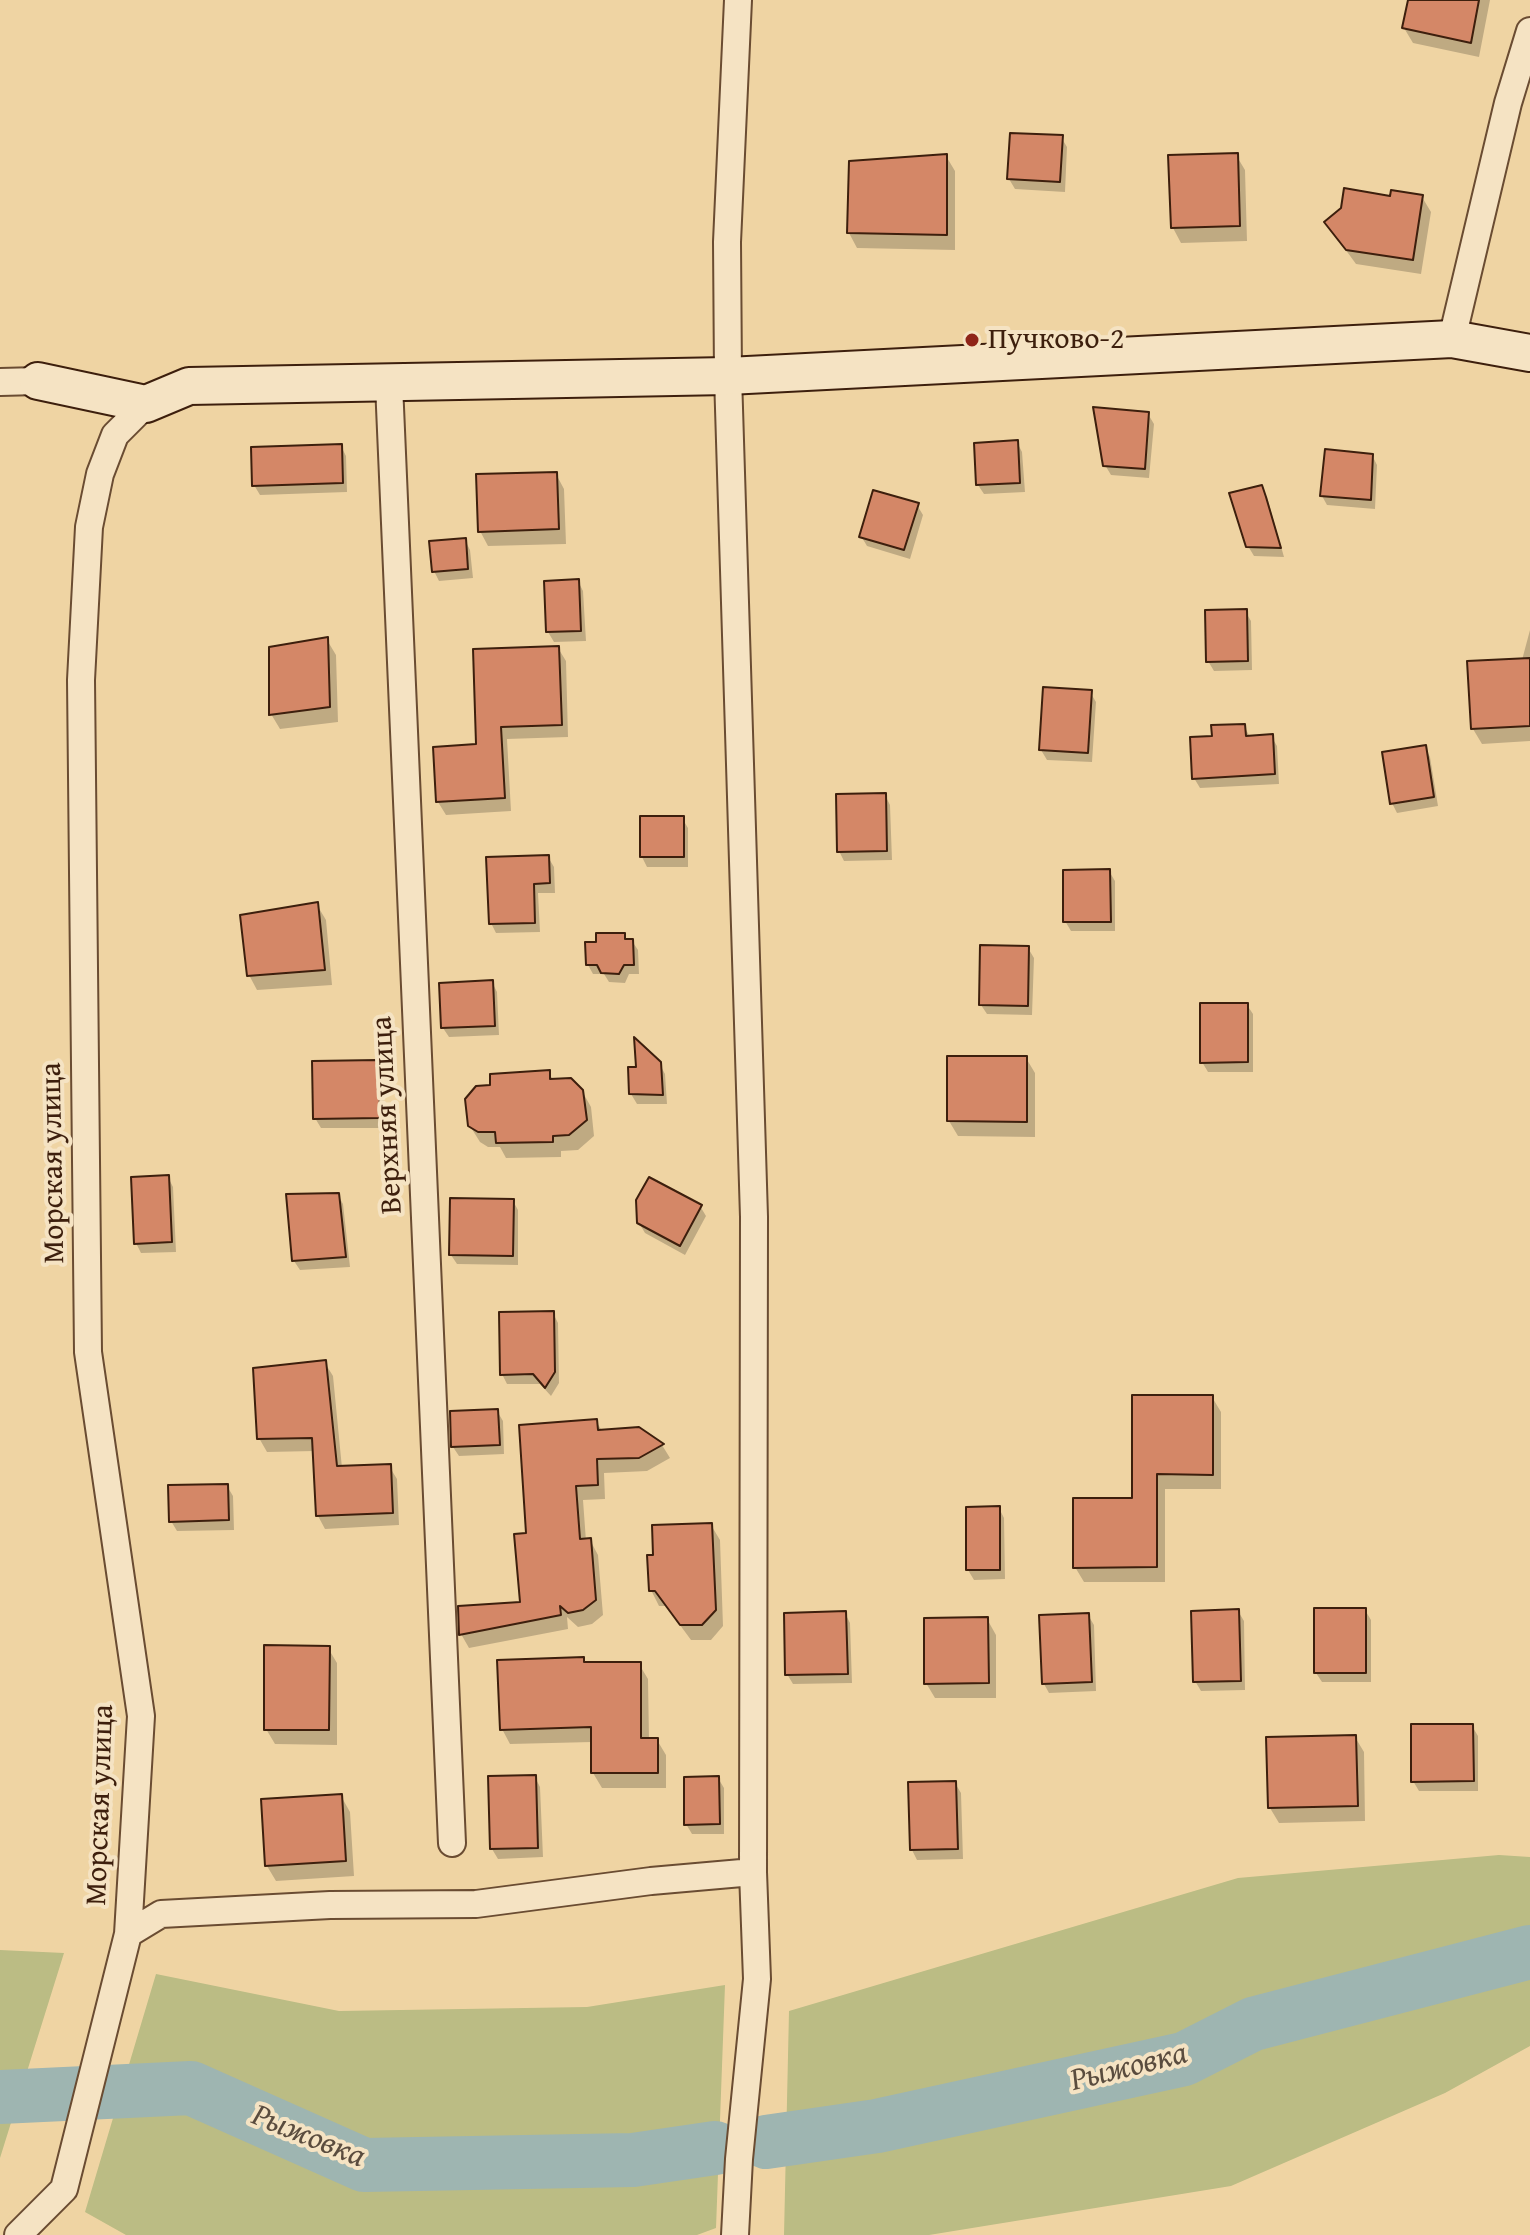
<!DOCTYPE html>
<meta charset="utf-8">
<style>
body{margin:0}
canvas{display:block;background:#efd4a3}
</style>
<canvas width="1530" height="2235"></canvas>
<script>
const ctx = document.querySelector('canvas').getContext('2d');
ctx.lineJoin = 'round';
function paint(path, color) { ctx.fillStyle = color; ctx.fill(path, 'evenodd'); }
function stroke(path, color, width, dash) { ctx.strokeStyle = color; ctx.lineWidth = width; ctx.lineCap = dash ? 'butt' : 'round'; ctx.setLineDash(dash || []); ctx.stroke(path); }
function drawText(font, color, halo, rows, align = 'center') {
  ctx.font = font + ' "Gentium Book Plus",serif'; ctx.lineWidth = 8; ctx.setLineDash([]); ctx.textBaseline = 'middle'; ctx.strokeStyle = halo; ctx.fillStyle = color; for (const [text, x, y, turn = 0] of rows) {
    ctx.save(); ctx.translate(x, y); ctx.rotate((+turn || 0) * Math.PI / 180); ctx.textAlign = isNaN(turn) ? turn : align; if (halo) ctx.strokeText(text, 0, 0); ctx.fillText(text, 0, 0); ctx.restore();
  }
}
paint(new Path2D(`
 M1499,1855L1530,1857V2046L1445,2093L1231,2186L929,2235H784L789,2011L1238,1878Z
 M0,1950L64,1953L0,2158Z
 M156,1974L339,2011L587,2007L725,1985L716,2228L697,2235H126L85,2212Z`), '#bbbc84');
paint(new Path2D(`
 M1410,0H1490L1479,57L1413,43L1404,28Z
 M1061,137L1067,147L1065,192L1015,189L1009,179Z
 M1236,155L1245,170L1247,241L1181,243L1173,228Z
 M946,156L955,171V250L857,248L849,233Z
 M1422,197L1431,212L1421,274L1356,264L1326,223L1391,198Z
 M1148,414L1154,424L1149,478L1111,475L1105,465Z
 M1017,442L1022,452L1025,492L984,494L978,485Z
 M341,446L346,456L347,492L260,495L254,485Z
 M1372,455L1377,465L1375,509L1327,505L1322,496Z
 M556,474L564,489L566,544L488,546L480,531Z
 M1261,487L1267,497L1284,557L1254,556L1248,546Z
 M917,505L923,515L910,559L867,546L861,536Z
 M465,540L470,550L473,578L439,581L434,571Z
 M578,581L583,591L586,641L554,642L548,632Z
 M1245,611L1251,621L1252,670L1214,671L1208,661Z
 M1530,630V741L1482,744L1473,729L1522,660Z
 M327,640L336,655L338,722L280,729L271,714Z
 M558,648L566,661L568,737L507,739L511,811L446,815L438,802L478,746Z
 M1090,692L1096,702L1092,762L1047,760L1041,750Z
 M1244,726L1250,737L1271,736L1277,746L1279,784L1200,788L1194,778L1214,738Z
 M1425,747L1430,757L1438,806L1397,813L1392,803Z
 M885,795L890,805L892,860L844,861L839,851Z
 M682,818L688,828V867H647L642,857Z
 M548,857L554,867L555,893H538L540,932L496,933L491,923Z
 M1109,871L1115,881V931H1071L1065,921Z
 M317,905L326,920L332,985L257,990L249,975Z
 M624,935L628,941H632L638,950L639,974H629L625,983L609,982L604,974H593L588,965L598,944Z
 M1028,948L1034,958L1032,1015L987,1014L981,1005Z
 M492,982L497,992L499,1035L449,1037L443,1028Z
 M1247,1005L1253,1014V1072H1208L1202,1062Z
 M1026,1058L1035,1073V1137L958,1136L949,1121Z
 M377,1062L383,1072L384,1128H321L315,1118Z
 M659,1063L665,1074L667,1104H637L631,1094Z
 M548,1072L554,1081L582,1091L591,1107L594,1136L578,1150L561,1151V1157L506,1158L500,1147H488L480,1142L470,1126L492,1087Z
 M168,1177L173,1187L176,1252L141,1253L136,1243Z
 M338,1195L343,1204L350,1267L300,1270L294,1261Z
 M513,1201L518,1210V1265L457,1264L451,1255Z
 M700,1206L706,1216L685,1255L645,1233L639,1223Z
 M553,1313L558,1323L559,1383L551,1396L540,1384H507L502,1374Z
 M325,1363L333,1376L342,1468L389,1466L397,1479L399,1525L325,1529L318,1516L315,1451L267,1452L259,1438Z
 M1212,1397L1221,1412V1489H1165V1582H1084L1075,1567L1134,1500Z
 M497,1411L503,1421L504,1454L459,1456L453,1447Z
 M596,1421L602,1431L662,1445L670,1458L647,1471L604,1473L605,1499L583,1500L586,1541L590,1540L598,1555L603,1615L592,1624L578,1627L567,1617L568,1629L469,1648L461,1634L522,1604L528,1535Z
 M227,1486L233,1496L234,1530L177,1531L171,1521Z
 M999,1508L1004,1518L1005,1579L974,1580L968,1570Z
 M711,1525L720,1540L723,1626L711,1640H691L666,1606H659L651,1590L655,1557Z
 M1365,1610L1371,1620V1682H1322L1316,1673Z
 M1238,1611L1244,1621L1245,1690L1201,1691L1195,1681Z
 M845,1613L850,1623L852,1683L793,1684L787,1674Z
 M1088,1615L1094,1625L1096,1691L1049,1693L1044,1684Z
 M987,1619L996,1635V1698H935L926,1683Z
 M328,1648L337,1663V1745L275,1744L266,1729Z
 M583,1659L585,1664H639L648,1679L649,1740H657L666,1755V1788H602L593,1773V1742L510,1744L502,1729Z
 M1472,1726L1478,1736V1791H1419L1413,1781Z
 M1355,1737L1364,1752L1365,1821L1279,1823L1270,1808Z
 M535,1777L540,1787L543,1857L498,1859L492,1849Z
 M718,1778L724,1788V1834H692L686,1824Z
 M955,1783L961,1793L963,1859L917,1860L912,1850Z
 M341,1796L350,1812L354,1876L276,1881L267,1866Z`), '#0003');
stroke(new Path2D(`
 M0,2097L191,2088L364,2165L633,2160L715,2148
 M766,2142L877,2126L1184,2059L1253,2024L1530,1952`), '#9eb5b1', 54);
const building = new Path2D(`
 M1408,0H1479L1471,43L1402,28Z
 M1010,133L1063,135L1060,182L1007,179Z
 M1238,153L1240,226L1171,228L1168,155Z
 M947,154V235L847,233L849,161Z
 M1344,188L1390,196L1391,190L1423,195L1413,260L1346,250L1324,222L1341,208Z
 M1093,407L1149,412L1145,469L1103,466Z
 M1018,440L1020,483L976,485L974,443Z
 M342,444L343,483L252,486L251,447Z
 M1325,449L1373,454L1371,500L1320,496Z
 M557,472L559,529L478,532L476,474Z
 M1262,485L1266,497L1281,548L1246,547L1229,493Z
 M873,490L919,503L904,550L859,537Z
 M466,538L468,569L432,572L429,541Z
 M579,579L581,631L546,632L544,581Z
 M1247,609L1248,661L1206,662L1205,610Z
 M328,637L330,707L269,715V647Z
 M559,646L562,725L501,727L505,798L436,802L433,747L476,744L473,649Z
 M1530,658V726L1471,729L1467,661Z
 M1043,687L1092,690L1088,753L1039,750Z
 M1245,724L1246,736L1273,734L1275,774L1192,779L1190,737L1212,736L1211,725Z
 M1426,745L1434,797L1390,804L1382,752Z
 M886,793L887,851L837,852L836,794Z
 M640,816H684V857H640Z
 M549,855L550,883L534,884L535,923L489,924L486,857Z
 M1110,869L1111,922H1063V870Z
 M318,902L325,970L247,976L240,915Z
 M596,933H625V939H633L634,965H624L619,974L601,973L597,965H586L585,942H596Z
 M980,945L1029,946L1028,1006L979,1005Z
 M493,980L495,1026L441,1028L439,983Z
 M1200,1003H1248V1062L1200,1063Z
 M634,1037L661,1062L663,1095L629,1094L628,1067H636Z
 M947,1056H1027V1122L947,1121Z
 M379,1060L380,1118L313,1119L312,1061Z
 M550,1070V1079L571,1078L583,1090L587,1120L569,1135L553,1136V1142L496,1143L495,1132H478L468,1126L465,1099L476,1086L490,1085V1074Z
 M169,1175L172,1242L134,1244L131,1177Z
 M649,1177L702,1205L680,1246L637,1223L636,1200Z
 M339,1193L346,1257L292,1261L286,1194Z
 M450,1198L514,1199L513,1256L449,1255Z
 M554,1311L555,1372L545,1388L533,1374L500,1375L499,1312Z
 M326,1360L337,1466L391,1464L393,1513L316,1516L312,1438L257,1439L253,1368Z
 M1132,1395H1213V1475L1157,1474V1567L1073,1568V1498H1132Z
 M498,1409L500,1445L451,1447L450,1411Z
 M597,1419L598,1430L639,1427L664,1444L639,1458L597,1459L598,1485L576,1486L580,1539L591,1538L596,1600L583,1610L568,1613L560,1606L561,1615L459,1635L458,1606L520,1602L514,1534L526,1533L519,1425Z
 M228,1484L229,1520L169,1522L168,1485Z
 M1000,1506V1570H966V1507Z
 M712,1523L716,1610L702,1625H680L655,1591H649L647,1555H653L652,1525Z
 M1314,1608H1366V1673H1314Z
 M1239,1609L1241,1681L1193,1682L1191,1611Z
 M846,1611L848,1674L785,1675L784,1613Z
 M1089,1613L1092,1682L1042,1684L1039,1615Z
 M988,1617L989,1683L924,1684V1618Z
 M264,1645L330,1646L329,1730H264Z
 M584,1657V1662H641V1738H658V1773H591V1727L500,1730L497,1660Z
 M1411,1724H1473L1474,1781L1411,1782Z
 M1356,1735L1358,1806L1268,1808L1266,1737Z
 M536,1775L538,1848L490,1849L488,1776Z
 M719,1776L720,1824L684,1825V1777Z
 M956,1781L958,1849L910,1850L908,1782Z
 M342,1794L346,1861L265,1866L261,1799Z`);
paint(building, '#d48767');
stroke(building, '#3d1f0d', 2);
const street = new Path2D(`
 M1452,339L1508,103L1530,31
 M0,382L38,381
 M389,384L452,1843
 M128,1934L161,1914L330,1905L476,1904L651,1881L753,1872
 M18,2235L64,2189L128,1934L141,1716L88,1352L81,680L89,527L100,474L115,435L146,404
 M735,2235L739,2159L757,1979L753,1872L754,1217L728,376L727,242L738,0`);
const secondary = new Path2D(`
 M38,381L146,404L189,386L728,376L1452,339L1530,353`);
stroke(street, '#6a4c32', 30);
stroke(secondary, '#3d1f0d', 40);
stroke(street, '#f5e3c3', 26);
stroke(secondary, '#f5e3c3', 36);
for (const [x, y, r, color] of [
 [972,340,8,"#8f2418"]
]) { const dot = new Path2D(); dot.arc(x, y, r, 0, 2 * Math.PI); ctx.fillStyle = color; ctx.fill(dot); stroke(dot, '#f5e3c3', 3); }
drawText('30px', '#3d1f0d', '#f5e3c3', [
 ["Пучково-2",988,340]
], 'left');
drawText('30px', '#3d1f0d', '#f5e3c3', [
 ["Верхняя улица",388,1115,-93],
 ["Морская улица",54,1163,-91],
 ["Морская улица",101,1805,-88]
]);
drawText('italic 32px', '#5a4c3e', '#f5e3c3', [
 ["Рыжовка",1129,2068,-14],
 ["Рыжовка",308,2137,22]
]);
</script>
